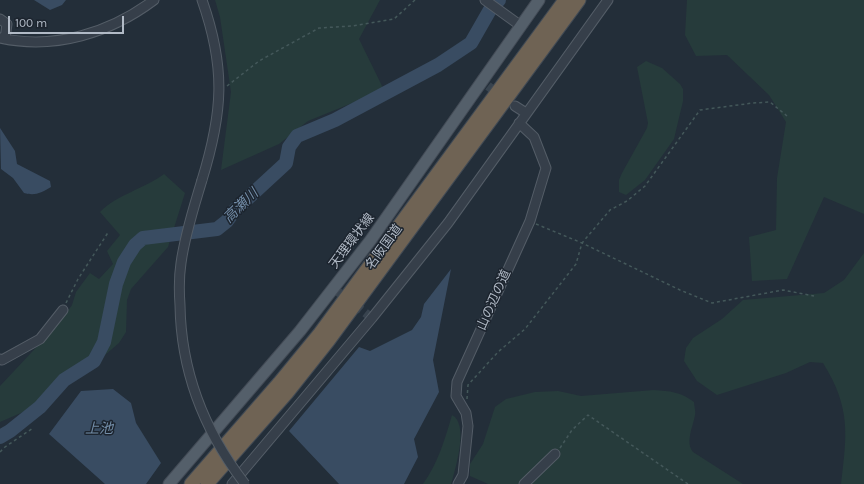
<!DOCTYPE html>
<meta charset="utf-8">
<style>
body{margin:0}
#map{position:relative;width:864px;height:484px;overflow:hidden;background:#232e39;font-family:Karla,sans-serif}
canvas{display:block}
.scale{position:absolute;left:8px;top:16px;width:116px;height:18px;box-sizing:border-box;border:2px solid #b1bac6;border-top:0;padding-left:5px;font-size:12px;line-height:14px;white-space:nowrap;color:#b1bac6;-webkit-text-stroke:3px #1c242e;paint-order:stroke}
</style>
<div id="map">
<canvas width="864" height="484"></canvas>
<div class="scale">100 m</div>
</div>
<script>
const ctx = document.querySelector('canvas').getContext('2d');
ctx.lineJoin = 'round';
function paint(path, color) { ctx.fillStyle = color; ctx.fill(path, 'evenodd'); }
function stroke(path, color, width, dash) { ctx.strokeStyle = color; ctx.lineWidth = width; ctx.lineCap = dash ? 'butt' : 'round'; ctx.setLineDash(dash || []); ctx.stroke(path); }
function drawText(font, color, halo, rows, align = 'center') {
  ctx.font = font + ' Karla,"Noto Sans JP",sans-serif'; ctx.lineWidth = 3; ctx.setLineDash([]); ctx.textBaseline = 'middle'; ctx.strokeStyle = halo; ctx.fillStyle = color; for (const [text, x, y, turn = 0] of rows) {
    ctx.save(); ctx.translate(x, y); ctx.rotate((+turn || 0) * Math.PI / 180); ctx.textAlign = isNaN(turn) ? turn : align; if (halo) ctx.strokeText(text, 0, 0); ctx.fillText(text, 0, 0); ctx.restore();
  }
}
paint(new Path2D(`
 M215,0H380L359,39L384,90L308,121L279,144L221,170L231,92L220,17Z
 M687,0H864V214L824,197L787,279L752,281L749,237L776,230L777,178L786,122L769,95L727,55L696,56L685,35Z
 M646,61L662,68L680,84L683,89V101L674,139L645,180L626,195L619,192V180L622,173L647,128L648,123L637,67Z
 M164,174L185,193L168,247L131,289L127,300L126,332L119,343L98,361L67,378L37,406L0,422V386L60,322L72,305L76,292L90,273L99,279L113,264L107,251L120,235L100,212C118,194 144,189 164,174Z
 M864,253V484H841C847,434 851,408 823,363L810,362L786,373L717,395L697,381L684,361L686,348L693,338L722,319L743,300L824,293L844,280Z
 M654,390C670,391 681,392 694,402C694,406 696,411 695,415C693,427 685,442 693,452L743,484H488L470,476V464L483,444L495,407L506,399L535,392L558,391L581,396Z
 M452,415C469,424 456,466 452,481L451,484H423C438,463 445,439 452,415Z`), '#263b3b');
paint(new Path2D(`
 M34,0H66L62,5L50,10Z
 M0,128L15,151L17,164L50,181L51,187C41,193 35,196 24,193L13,178L1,169Z
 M451,269L433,360L439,392L414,439L418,457L404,484H339L289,431L359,347L370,351L412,330L421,317L424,304Z
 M113,389L131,403L136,423L161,463L146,484H105L49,434L81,391Z`), '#394c62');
stroke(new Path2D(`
 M0,437L10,431L40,407L64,380L94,361L104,342L116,284L124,262L135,245L143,238L217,229L227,221L235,210L286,163L289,147L297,136L335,120L438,65L471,43L491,8L499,0`), '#394c62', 14);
stroke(new Path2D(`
 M488,86L501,96
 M333,288L372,318`), '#38434e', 9, [9, 4.5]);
const minor = new Path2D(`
 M485,0L521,26
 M0,19L7,24L5,39
 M0,38C55,50 110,33 154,0
 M515,106L526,113
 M202,180C223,112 226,68 202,0
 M0,359L2,360L40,339L63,310
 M232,484L372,318L448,223L608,0
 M458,484L463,475L468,426L466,413L456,396L457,382L530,221L546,168L534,137L519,123
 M524,484L555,454`);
const major = new Path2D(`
 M169,484L300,331L370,241L539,0`);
const highway = new Path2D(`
 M191,484L279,383L320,333L565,0
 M207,484L287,393L329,340L579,0`);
stroke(minor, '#545d67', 11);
stroke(major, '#434b56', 13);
stroke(highway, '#414a54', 15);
stroke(new Path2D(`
 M227,86L259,61L319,28L352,26L394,19L415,0
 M536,224L582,243L680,290L712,303L783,290L814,296
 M66,303L78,279L109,231
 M467,399L468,385L498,352L525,329L576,264L582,243L610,210L627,201L645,186L700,110L753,103L770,102L787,116
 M560,448L572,430L588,415L688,484
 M0,452L5,447L33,428`), '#44585a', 1.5, [3, 3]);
stroke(minor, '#363f4a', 9);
stroke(major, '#545f6a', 11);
stroke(highway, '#6f6354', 13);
const minorBridge = new Path2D(`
 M202,180C194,207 185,234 181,263C179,276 179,291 180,305C181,372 205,432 245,484`);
stroke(minorBridge, '#545d67', 11, []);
stroke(minorBridge, '#363f4a', 9);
drawText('13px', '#b1bac6', '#1c242e', [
 ["天理環状線",352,241,-53],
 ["名阪国道",384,247,-54],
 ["山の辺の道",494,300,-66]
]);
drawText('italic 14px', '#738da8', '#1c242e', [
 ["高瀬川",241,206,-44],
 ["上池",99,429]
]);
</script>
